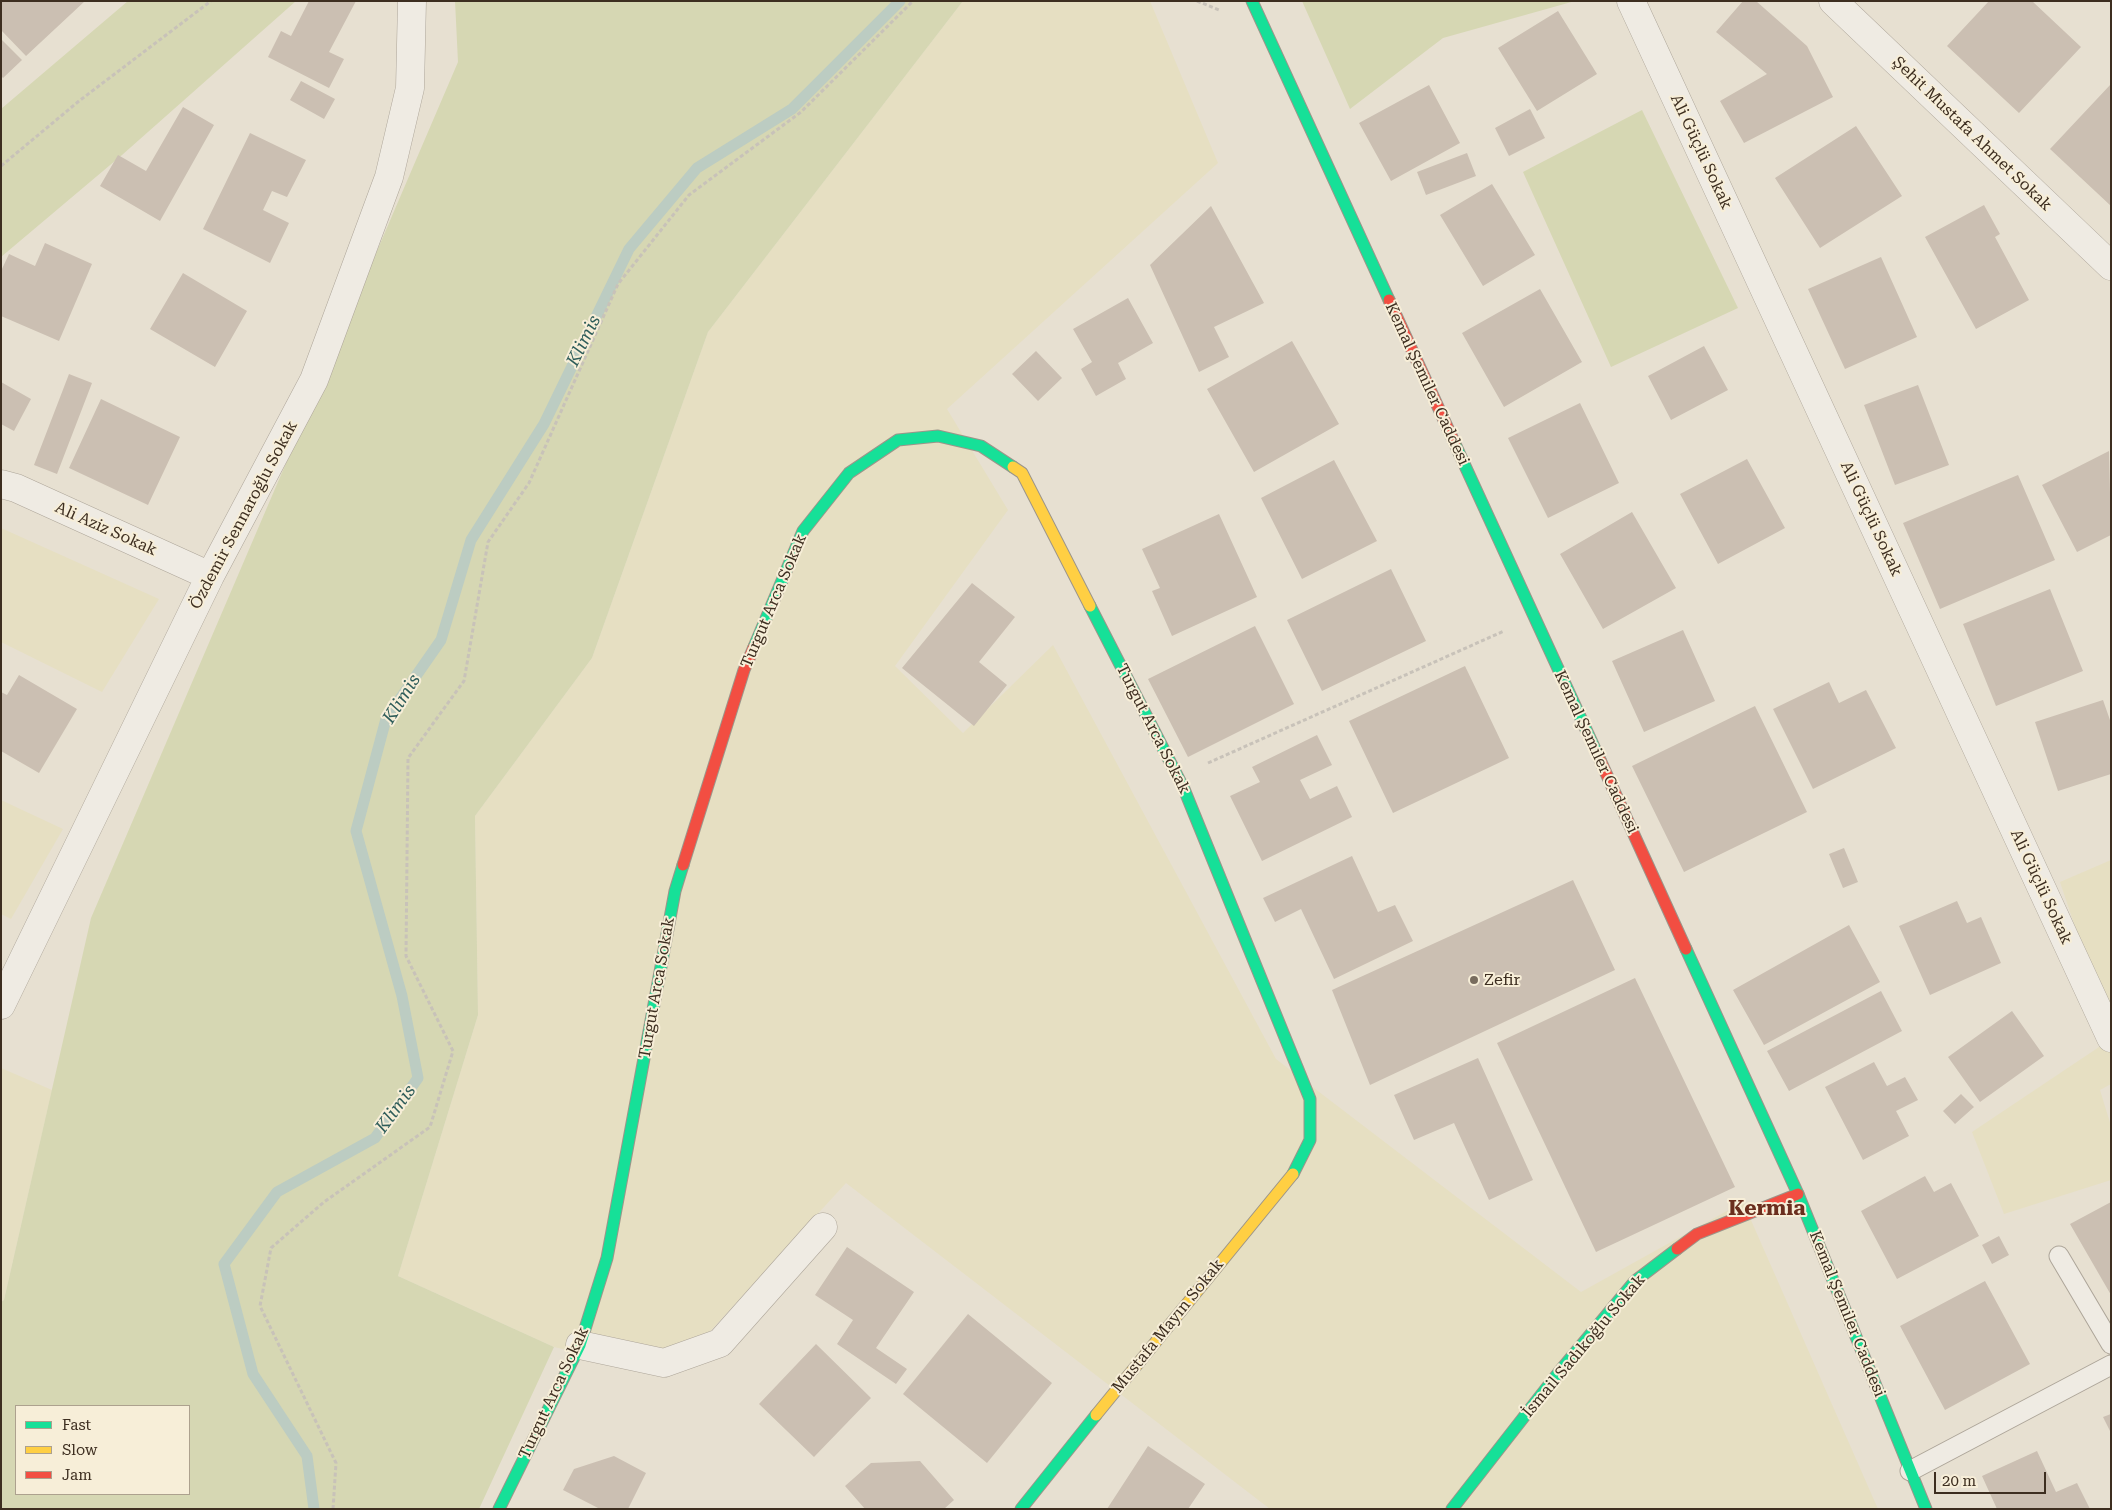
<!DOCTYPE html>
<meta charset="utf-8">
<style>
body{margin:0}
#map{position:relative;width:2112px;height:1510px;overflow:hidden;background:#e7e0d1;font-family:"Roboto Serif",serif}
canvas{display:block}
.frame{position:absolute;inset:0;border:2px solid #3d2e20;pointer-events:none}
.legend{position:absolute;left:15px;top:1405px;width:175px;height:90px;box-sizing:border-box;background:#f7eed8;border:1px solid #ada18e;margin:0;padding:6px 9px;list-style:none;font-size:15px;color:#3d2e20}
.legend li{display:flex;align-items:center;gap:10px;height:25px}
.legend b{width:25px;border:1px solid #ada18e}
.scale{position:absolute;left:1934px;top:1472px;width:112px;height:22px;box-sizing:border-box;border:2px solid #3d2e20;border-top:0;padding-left:6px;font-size:15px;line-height:18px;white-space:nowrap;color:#3d2e20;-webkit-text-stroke:4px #f7eed8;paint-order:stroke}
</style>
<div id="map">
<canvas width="2112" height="1510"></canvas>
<div class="frame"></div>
<ul class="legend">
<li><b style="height:6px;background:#16e098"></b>Fast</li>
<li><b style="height:6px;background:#ffcf43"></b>Slow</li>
<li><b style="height:6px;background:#f24e42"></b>Jam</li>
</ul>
<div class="scale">20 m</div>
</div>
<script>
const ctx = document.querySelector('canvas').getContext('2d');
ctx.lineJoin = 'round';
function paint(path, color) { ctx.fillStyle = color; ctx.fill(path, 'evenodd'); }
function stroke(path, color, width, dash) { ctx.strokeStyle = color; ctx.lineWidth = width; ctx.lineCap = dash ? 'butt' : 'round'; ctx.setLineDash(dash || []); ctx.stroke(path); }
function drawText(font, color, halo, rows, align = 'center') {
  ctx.font = font + ' "Roboto Serif",serif'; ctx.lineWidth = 4; ctx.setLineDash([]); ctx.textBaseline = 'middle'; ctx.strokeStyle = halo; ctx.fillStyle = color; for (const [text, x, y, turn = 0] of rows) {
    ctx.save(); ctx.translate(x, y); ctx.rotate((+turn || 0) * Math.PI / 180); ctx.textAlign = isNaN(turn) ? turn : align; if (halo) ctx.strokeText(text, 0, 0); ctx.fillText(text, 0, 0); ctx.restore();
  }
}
paint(new Path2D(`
 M963,1H1150L1218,163L947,409L1008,510L895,666L963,733L1053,645L1276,1059L1581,1292L1743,1202L1878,1509H1270L846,1183L671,1374L554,1347L398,1276L478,1015L475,816L592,658L708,332Z
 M1,528L159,599L102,692L1,642Z
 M1,800L63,829L11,919L1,914Z
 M2111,860V1034L2060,882Z
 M2111,1039V1084L2100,1090L2111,1126V1180L2004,1214L1972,1132Z
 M1,1068L52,1090L4,1300L1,1302Z`), '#e6dfc2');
paint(new Path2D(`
 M128,1H296L122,155L1,257V109Z
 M455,1H963L708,332L592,658L475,816L478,1015L398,1276L554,1347L479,1509H1V1302L4,1300L91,918L458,62ZM16,1406H189V1494H16Z
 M1302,1H1575L1443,38L1350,109Z
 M1642,110L1738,308L1611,367L1523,172Z`), '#d6d7b3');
stroke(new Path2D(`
 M314,1509L307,1456L253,1374L224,1264L277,1192L375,1138L418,1078L402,996L356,831L386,719L441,640L471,540L544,424L629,249L697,168L792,109L900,1`), '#bcccc2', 11);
paint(new Path2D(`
 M1,1H85L26,56L1,30Z
 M309,1H356L329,52L344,59L329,88L268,57L281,31L291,36Z
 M1743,1H1756L1807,46L1833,97L1744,143L1720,101L1767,74L1716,32Z
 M1989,1H2032L2081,47L2019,113L1947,46Z
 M1558,11L1597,74L1537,111L1498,48Z
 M1,39L22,60L3,78L1,76Z
 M301,81L335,99L324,119L290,100Z
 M2111,84V206L2050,149Z
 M1429,85L1460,143L1391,181L1359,123Z
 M183,107L214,125L160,221L100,186L118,155L146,171Z
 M1530,109L1545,138L1509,156L1495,128Z
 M1856,126L1902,196L1820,248L1775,178Z
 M250,133L306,160L287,197L272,191L263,210L289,223L270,263L203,229Z
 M1467,153L1476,176L1426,195L1417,172Z
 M1492,184L1535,255L1483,286L1440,215Z
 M1984,205L2000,234L1995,237L2029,300L1976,329L1925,237Z
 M1211,206L1264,303L1214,327L1229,357L1199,372L1150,265Z
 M45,243L92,264L59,341L1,316V271L9,254L35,266Z
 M1881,257L1917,337L1845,369L1808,289Z
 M183,273L247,311L215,367L150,329Z
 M1540,289L1582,362L1504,407L1462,333Z
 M1128,298L1153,343L1118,363L1126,379L1096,396L1081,369L1092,362L1073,329Z
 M1292,341L1339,424L1254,472L1207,389Z
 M1704,346L1728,390L1671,420L1648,376Z
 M1036,351L1062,378L1038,401L1012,374Z
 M69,374L92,383L57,474L34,465Z
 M1,382L31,399L14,431L1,424Z
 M1918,385L1949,465L1895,485L1864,405Z
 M101,399L180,437L148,505L69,468Z
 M1580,403L1619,483L1548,518L1508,438Z
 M2109,451L2111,535L2077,552L2042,485Z
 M1747,459L1785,528L1718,564L1680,494Z
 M1334,460L1377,541L1302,579L1261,498Z
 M2018,475L2055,560L1940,609L1903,523Z
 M1632,512L1676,588L1603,629L1560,554Z
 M1219,514L1257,597L1172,636L1152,591L1160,588L1142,549Z
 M1391,569L1426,641L1322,691L1287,620Z
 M972,583L1015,617L979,662L1007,685L974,726L902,668Z
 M2050,589L2083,671L1996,706L1963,624Z
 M1255,626L1294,704L1188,757L1148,679Z
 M1683,630L1715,701L1644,732L1612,661Z
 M1465,666L1509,758L1393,813L1349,721Z
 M19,675L77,709L39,773L1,751V692L7,695Z
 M1829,682L1839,703L1866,690L1896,748L1813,789L1773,709Z
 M2103,700L2111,723V774L2058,791L2035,722Z
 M1755,706L1807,812L1684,872L1632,766Z
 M1317,735L1332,765L1300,780L1310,799L1337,786L1352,817L1262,861L1230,796L1260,782L1252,767Z
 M1844,848L1858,882L1843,888L1829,854Z
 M1352,856L1378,912L1395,905L1413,941L1334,979L1301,909L1275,922L1263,898Z
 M1573,880L1615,970L1370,1085L1332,990Z
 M1957,901L1967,923L1981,917L2001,963L1930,995L1899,926Z
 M1849,925L1880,982L1764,1045L1733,990Z
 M1635,978L1735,1187L1596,1252L1497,1043Z
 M1881,991L1902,1031L1789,1091L1767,1051Z
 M2012,1011L2044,1056L1980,1102L1948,1057Z
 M1478,1058L1533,1180L1489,1200L1454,1123L1414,1140L1394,1095Z
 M1874,1062L1887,1086L1905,1077L1918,1100L1896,1111L1909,1136L1863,1160L1825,1087Z
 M1961,1094L1974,1107L1955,1124L1943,1111Z
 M1925,1176L1934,1192L1951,1183L1979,1236L1897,1279L1861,1211Z
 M2111,1202V1295L2070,1224Z
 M1999,1236L2009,1255L1992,1264L1982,1245Z
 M847,1247L914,1292L876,1348L907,1369L896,1384L837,1344L853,1320L815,1295Z
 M1985,1281L2030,1364L1945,1410L1900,1326Z
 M968,1314L1052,1383L987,1463L903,1394Z
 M816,1344L871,1398L814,1457L759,1404Z
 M2111,1414V1433L2103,1417Z
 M1148,1446L1205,1484L1188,1509H1107Z
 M2037,1451L2056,1492L2077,1483L2090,1509H1997L1982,1476Z
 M614,1456L646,1473L628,1509H600L563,1490L574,1469Z
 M920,1461L954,1500L944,1509H865L845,1486L871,1463Z`), '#cbbfb2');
const lane = new Path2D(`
 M2059,1256L2111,1344
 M1910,1471L2111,1365`);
const street = new Path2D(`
 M1631,1L2111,1038
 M1833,1L2111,266
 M1,484L16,488L210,576
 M1,1005L210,576L314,380L389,177L410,88L412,1
 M580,1345L664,1363L720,1343L823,1227`);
const fast = new Path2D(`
 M1252,1L1389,300
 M1455,444L1600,760
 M1090,606L1184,789L1310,1099V1140L1293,1174
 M754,647L803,531L849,473L898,440L938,436L981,446L1013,467
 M1686,949L1798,1194L1926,1509
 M499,1509L580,1345L607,1258L675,891L683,865
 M1021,1509L1096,1415
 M1452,1509L1559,1372L1635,1281L1677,1249`);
const slow = new Path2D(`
 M1013,467L1022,473L1090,606
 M1096,1415L1293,1174`);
const jam = new Path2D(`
 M1389,300L1455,444
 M1600,760L1686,949
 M683,865L744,670L754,647
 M1677,1249L1697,1234L1798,1194`);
stroke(lane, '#ada599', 21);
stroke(street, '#ada599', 29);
stroke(fast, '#9c958a', 13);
stroke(slow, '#9c958a', 13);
stroke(jam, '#9c958a', 13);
stroke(new Path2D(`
 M1197,1L1219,10
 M1,166L79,101L211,1
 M1208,763L1504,631
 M333,1509L336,1463L260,1306L271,1248L324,1202L430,1127L453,1051L406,956L408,758L464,681L488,542L529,483L618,284L689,195L801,112L913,1`), '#c8c2b9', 3, [4, 2.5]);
stroke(lane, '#efebe3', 19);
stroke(street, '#efebe3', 28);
stroke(fast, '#16e098', 11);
stroke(slow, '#ffcf43', 11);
stroke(jam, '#f24e42', 11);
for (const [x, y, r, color] of [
 [1474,980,5,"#786c5e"]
]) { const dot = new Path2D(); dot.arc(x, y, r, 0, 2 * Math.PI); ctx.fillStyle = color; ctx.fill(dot); stroke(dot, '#f7eed8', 2); }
drawText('16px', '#3d2e20', '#f7eed8', [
 ["Şehit Mustafa Ahmet Sokak",1972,134,44],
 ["Ali Güçlü Sokak",1701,152,65],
 ["Kemal Şemiler Caddesi",1427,384,65],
 ["Özdemir Sennaroğlu Sokak",244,515,-62],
 ["Ali Güçlü Sokak",1871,519,65],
 ["Ali Aziz Sokak",106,529,24],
 ["Turgut Arca Sokak",774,601,-67],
 ["Turgut Arca Sokak",1153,729,63],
 ["Kemal Şemiler Caddesi",1596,752,65],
 ["Ali Güçlü Sokak",2041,887,65],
 ["Turgut Arca Sokak",657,988,-80],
 ["Kemal Şemiler Caddesi",1847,1314,68],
 ["Mustafa Mayın Sokak",1168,1326,-51],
 ["İsmail Sadıkoğlu Sokak",1584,1346,-50],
 ["Turgut Arca Sokak",554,1393,-65]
]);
drawText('16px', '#3d2e20', '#f7eed8', [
 ["Zefir",1484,980]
], 'left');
drawText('italic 18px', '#2f5d5a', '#f7eed8', [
 ["Klimis",584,341,-64],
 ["Klimis",402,699,-58],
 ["Klimis",396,1109,-54]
]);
drawText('bold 21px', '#6b2e1e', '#f7eed8', [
 ["Kermia",1767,1209]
]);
</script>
